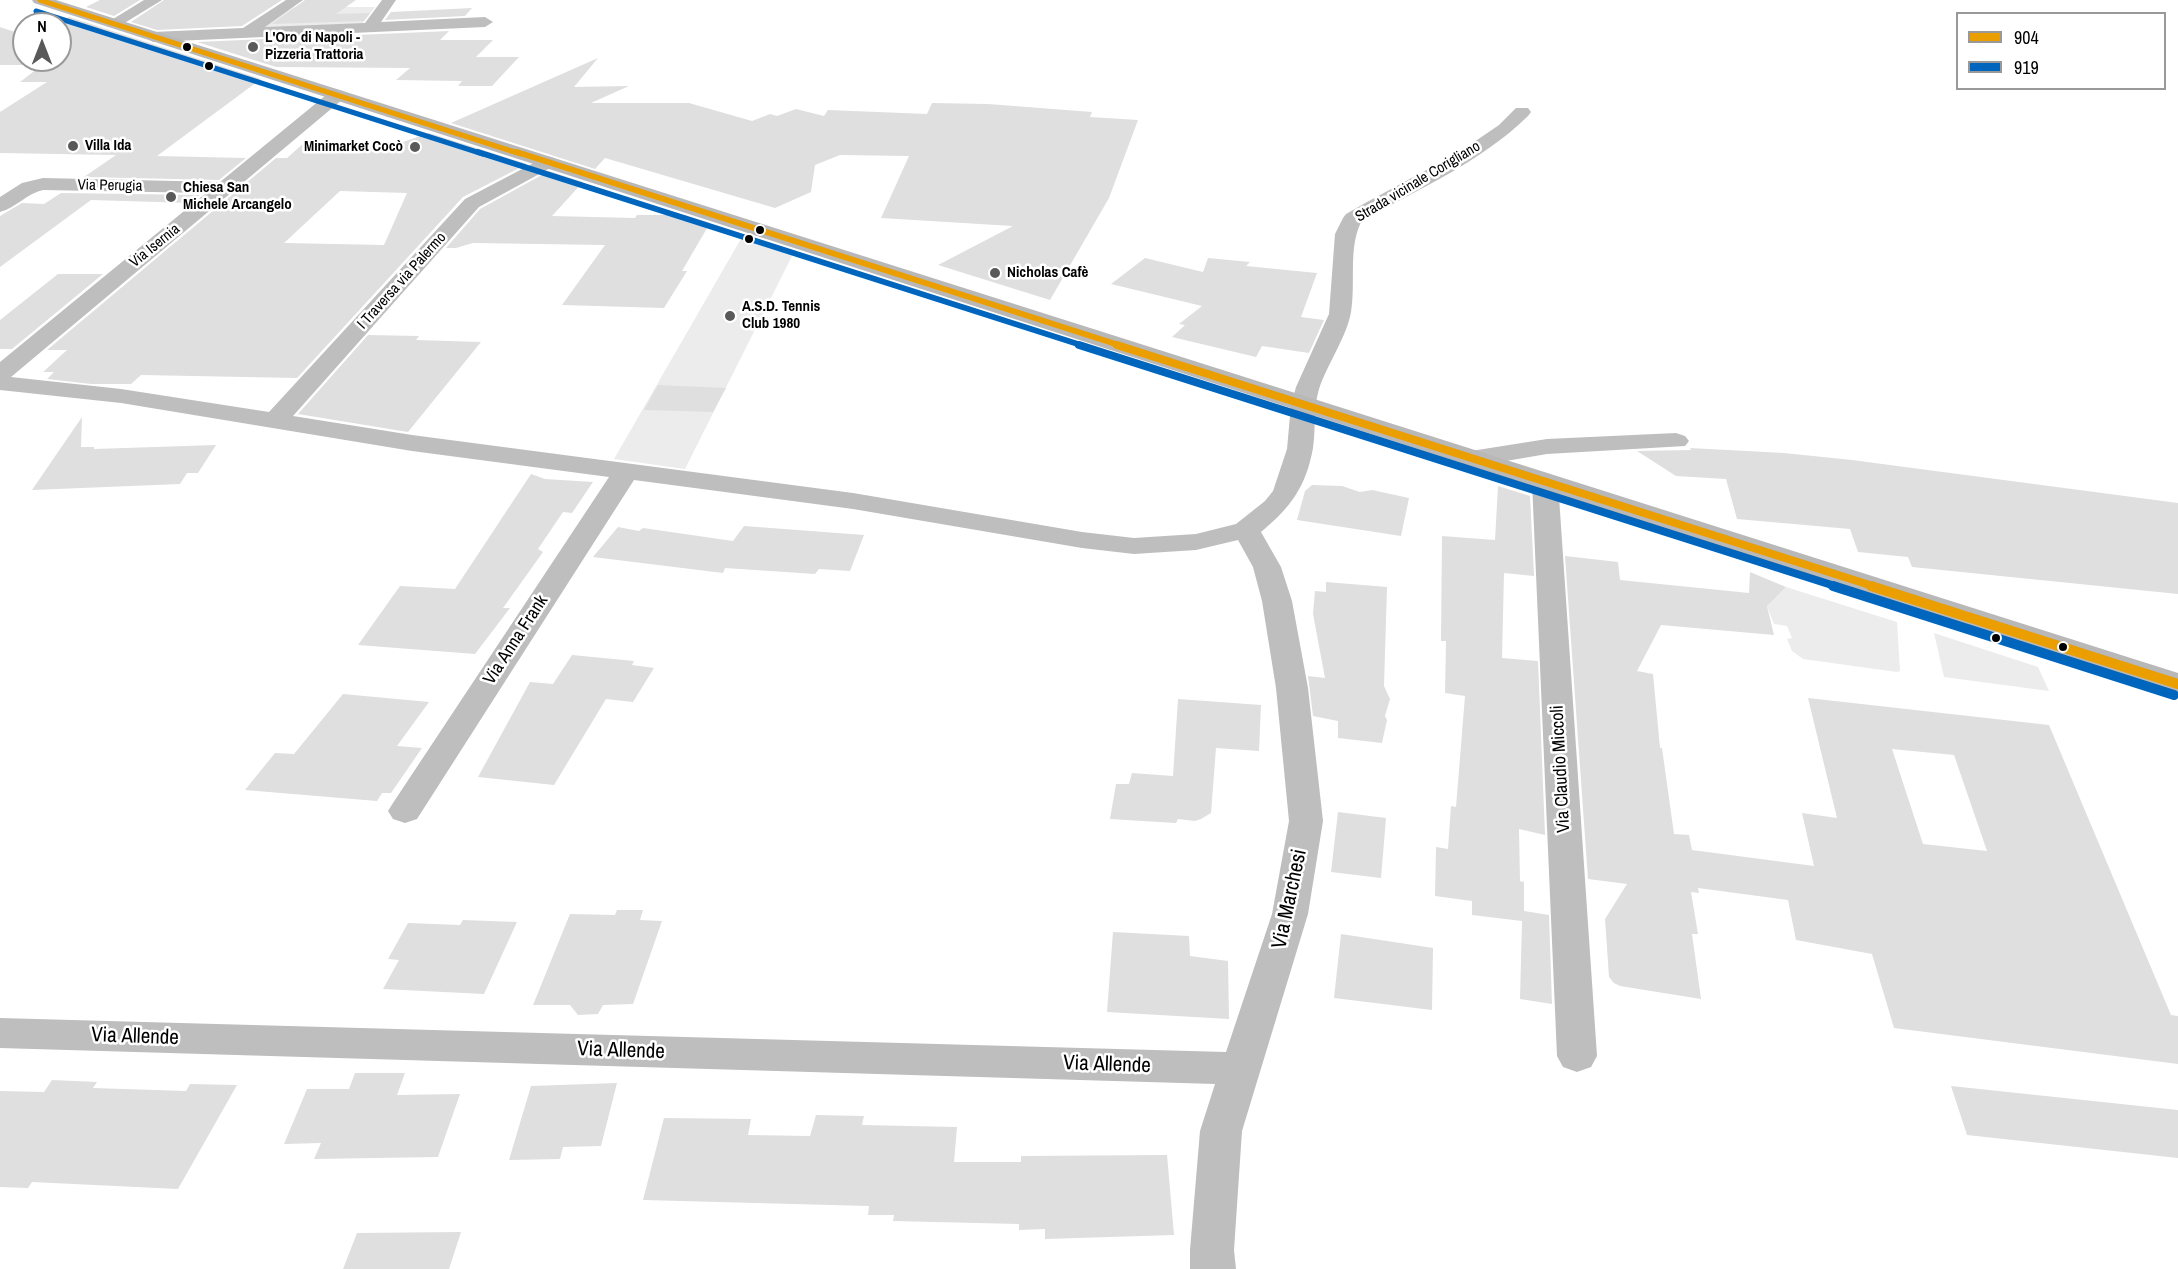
<!DOCTYPE html>
<meta charset="utf-8">
<style>
body{margin:0}
#map{position:relative;width:2178px;height:1269px;overflow:hidden;background:#fff;font-family:"Archivo Narrow",sans-serif}
canvas{display:block}
.legend{position:absolute;left:1956px;top:12px;width:210px;height:78px;box-sizing:border-box;background:#fff;border:2px solid #999;margin:0;padding:8px 10px;list-style:none;font-size:18px;color:#000}
.legend li{display:flex;align-items:center;gap:12px;height:30px}
.legend b{width:30px;border:2px solid #999}
.north{position:absolute;left:12px;top:12px;width:60px;height:60px;box-sizing:border-box;background:#fff;border:2px solid #999;border-radius:50%;rotate:0deg;font-size:16px;font-weight:700;line-height:24px;text-align:center;color:#000}
.north::after{content:'';display:block;margin:auto;width:21px;height:27px;background:#595959;clip-path:polygon(50% 0,100% 100%,50% 72%,0 100%)}
</style>
<div id="map">
<canvas width="2178" height="1269"></canvas>
<ul class="legend">
<li><b style="height:8px;background:#eb9e00"></b>904</li>
<li><b style="height:8px;background:#0065bd"></b>919</li>
</ul>
<div class="north">N</div>
</div>
<script>
const ctx = document.querySelector('canvas').getContext('2d');
ctx.lineJoin = 'round';
function paint(path, color) { ctx.fillStyle = color; ctx.fill(path, 'evenodd'); }
function stroke(path, color, width, dash) { ctx.strokeStyle = color; ctx.lineWidth = width; ctx.lineCap = dash ? 'butt' : 'round'; ctx.setLineDash(dash || []); ctx.stroke(path); }
function drawText(font, color, halo, rows, align = 'center') {
  ctx.font = font + ' "Archivo Narrow",sans-serif'; ctx.lineWidth = 5; ctx.setLineDash([]); ctx.textBaseline = 'middle'; ctx.strokeStyle = halo; ctx.fillStyle = color; for (const [text, x, y, turn = 0] of rows) {
    ctx.save(); ctx.translate(x, y); ctx.rotate((+turn || 0) * Math.PI / 180); ctx.textAlign = isNaN(turn) ? turn : align; if (halo) ctx.strokeText(text, 0, 0); ctx.fillText(text, 0, 0); ctx.restore();
  }
}
paint(new Path2D(`
 M294,7H375L362,24L262,28Z
 M742,237L793,254L685,469L614,459Z
 M1759,586L1781,592L1786,587L1897,622L1900,671L1897,672L1803,659L1792,651L1787,639L1792,638L1787,626L1774,624Z
 M1934,633L2038,667L2049,691L1944,677Z`), '#ececec');
paint(new Path2D(`
 M100,0H140L114,16L86,7Z
 M164,0H282L242,26L157,30L131,22Z
 M305,0H356L336,14L370,13L364,21L272,24Z
 M472,8L465,16L385,20L391,12Z
 M69,17L261,79L157,156L246,158L219,180L84,177L116,155L0,153V112L47,82H20L42,65H0V27L24,35V60H60V24H54Z
 M449,31L440,40H493L476,57H519L492,86H458L462,81L396,80L410,68L276,67L197,42Z
 M598,58L574,87L629,86L591,103H689L752,121L770,114L777,116L796,109L824,116L828,110L927,114L932,103L988,104L1092,112L1090,117L1138,120L1109,198L1050,300L938,265L1013,226L881,218L909,156L840,155L815,165L811,192L775,208L605,158L595,169L451,123Z
 M429,133L527,164L463,197L297,378L141,375L131,384H91L47,379L54,372H43L67,350H47L276,158H287L305,142L400,143ZM340,191L407,193L384,245L284,243Z
 M549,171L583,182L552,216L635,218L637,215H685L710,223L682,271H687L664,308L562,305L605,245L473,243L456,248H446L480,209Z
 M61,193L200,195L190,203L91,200L0,267V216L22,203L44,204Z
 M1145,258L1203,272L1208,258L1250,262L1246,266L1317,273L1301,317L1324,320L1309,353L1262,346L1256,357L1172,337L1185,325L1179,324L1202,306L1111,284Z
 M58,274H103L12,349H0V320Z
 M368,335L419,336L416,340L481,342L408,432L298,414Z
 M658,385L726,388L713,412L644,410Z
 M82,417L81,447H94V449L216,445L198,473H187L180,484L32,490Z
 M1690,448L1784,453L1852,460L2178,503V594L1912,567L1908,557L1858,552L1850,529L1737,519L1726,479L1676,476L1637,451L1691,450Z
 M531,474L545,479L593,482L572,513L563,512L538,549L543,552L503,608H510L475,654L358,645L400,586L455,589Z
 M1312,485L1342,486L1360,492L1372,490L1409,498L1401,536L1297,520L1305,491Z
 M1498,486L1530,496L1534,576L1504,573L1502,658L1538,661L1545,835L1519,829L1520,881L1524,882V911L1549,915L1552,1004L1520,999L1522,921L1472,915V901L1435,896L1436,847L1448,849L1451,806L1456,807L1465,696L1445,693L1446,641H1441L1442,536L1495,540Z
 M744,526L864,535L850,571L819,569L815,574L725,568L723,573L593,557L618,527L639,531L643,528L733,541Z
 M1565,556L1618,562L1620,580L1749,593L1750,572L1786,587L1767,606L1774,635L1661,625L1637,671L1653,674L1660,748H1662L1674,834L1689,835L1692,850L1814,866L1802,813L1837,818L1808,698L2049,725L2171,1015L2178,1016V1064L1894,1028L1872,954L1796,940L1788,900L1698,888L1699,893L1691,892L1698,934H1692L1701,999L1620,986L1614,983L1609,977L1605,919L1627,884L1588,879ZM1892,749L1954,755L1987,851L1923,844Z
 M1326,582L1387,587L1384,686L1390,699L1385,716L1387,720L1382,743L1338,738V721L1313,716L1308,676L1325,678L1313,614L1315,591L1326,592Z
 M572,655L634,661L632,665L654,668L633,702L606,699L554,785L478,777L530,682L553,684Z
 M343,694L429,702L397,746L422,748L391,793H382L377,801L245,790L275,753L294,754Z
 M1178,699L1261,705L1259,751L1216,748L1211,813L1201,819L1195,821L1178,819L1176,823L1110,819L1116,784H1129L1132,773L1173,776Z
 M1338,812L1386,818L1381,878L1331,872Z
 M617,910H643L640,920L662,921L633,1004L603,1005L598,1014L578,1015L570,1005H533L570,914L615,915Z
 M463,920L517,922L484,994L383,989L399,960L388,959L408,923L460,925Z
 M1113,932L1189,936L1190,956L1228,961L1229,1019L1107,1012Z
 M1341,934L1433,948L1432,1010L1334,998Z
 M355,1073H405L397,1095L460,1094L438,1157L314,1159L321,1143L284,1144L307,1089H349Z
 M52,1080L97,1082L93,1088L186,1091L190,1084L237,1085L178,1189L32,1182L28,1188L0,1187V1091L44,1092Z
 M617,1083L601,1146L563,1147L560,1159L509,1160L531,1086Z
 M1951,1086L2178,1110V1158L1967,1135Z
 M816,1115L864,1116L862,1125L957,1127L954,1162H1021V1156L1167,1155L1174,1235L1045,1239V1229L1019,1230V1224L893,1221L894,1215H868L869,1206L643,1200L664,1118L751,1119L748,1135L810,1136Z
 M461,1232L449,1269H343L357,1233Z`), '#dfdfdf');
paint(new Path2D(`
 M144,0H162L118,27H108L105,24Z
 M286,0H303L265,27L365,23L382,0H396L381,22L485,17L493,22L485,27L153,42L145,37L153,32L243,28Z
 M337,90L343,91L345,95L343,99L11,377L121,389L269,412L465,199L547,156L554,158L556,162L554,166L479,207L293,416L412,435L853,493L1082,532L1134,538L1196,534L1236,524L1265,501L1273,491L1287,449L1291,405L1296,387L1329,314L1335,234L1343,218L1346,214L1367,202L1458,153L1499,125L1516,108H1528L1531,112L1528,116C1480,163 1419,188 1361,222C1348,249 1356,282 1351,312C1347,336 1327,365 1319,389C1313,409 1316,428 1313,448C1306,487 1290,508 1261,532L1281,567L1292,601L1308,688L1323,821L1308,914L1242,1131L1234,1250L1236,1269H1190V1250L1200,1131L1215,1084L0,1048V1018L1226,1052L1272,914L1289,821L1276,688L1262,601L1253,567L1238,540L1196,550L1134,554L1082,548L853,509L634,480L417,819L405,823L393,819L388,811L393,803L609,477L412,451L121,403L0,390V362L206,193L43,190C27,193 16,208 0,212V197L22,183L43,178L220,182L331,91Z
 M1676,433L1685,436L1689,441L1685,446L1547,454L1471,467L1462,464L1458,459L1462,454L1471,451L1547,439Z
 M1545,474L1554,476L1558,482L1597,1056L1591,1067L1577,1072L1563,1067L1557,1056L1532,482L1536,476Z`), '#bebebe');
paint(new Path2D(`
 M32,0H56L2178,673V694L34,3Z`), '#b8b8b8');
stroke(new Path2D(`
 M40,0L521,154`), '#eb9e00', 5);
stroke(new Path2D(`
 M517,152L1122,346`), '#eb9e00', 6);
stroke(new Path2D(`
 M1117,345L1876,587`), '#eb9e00', 8);
stroke(new Path2D(`
 M1871,586L2178,684`), '#eb9e00', 10);
stroke(new Path2D(`
 M36,11L483,154`), '#0065bd', 5);
stroke(new Path2D(`
 M478,152L1084,346`), '#0065bd', 6);
stroke(new Path2D(`
 M1079,345L1838,587`), '#0065bd', 8);
stroke(new Path2D(`
 M1833,586L2174,695`), '#0065bd', 10);
for (const [x, y, r, color] of [
 [187,47,5,"#000"],
 [253,47,6,"#595959"],
 [209,66,5,"#000"],
 [73,146,6,"#595959"],
 [415,147,6,"#595959"],
 [171,197,6,"#595959"],
 [760,230,5,"#000"],
 [749,239,5,"#000"],
 [995,273,6,"#595959"],
 [730,316,6,"#595959"],
 [1996,638,5,"#000"],
 [2063,647,5,"#000"]
]) { const dot = new Path2D(); dot.arc(x, y, r, 0, 2 * Math.PI); ctx.fillStyle = color; ctx.fill(dot); stroke(dot, '#fff', 2); }
drawText('bold 15px', '#000', '#fff', [
 ["L'Oro di Napoli -",265,38],
 ["Pizzeria Trattoria",265,55],
 ["Villa Ida",85,146],
 ["Minimarket Cocò",403,147,"right"],
 ["Chiesa San",183,188],
 ["Michele Arcangelo",183,205],
 ["Nicholas Cafè",1007,273],
 ["A.S.D. Tennis",742,307],
 ["Club 1980",742,324]
], 'left');
drawText('15px', '#000', '#fff', [
 ["Strada vicinale Corigliano",1418,182,-31],
 ["Via Perugia",110,186,1],
 ["Via Isernia",155,246,-39],
 ["I Traversa via Palermo",402,281,-48]
]);
drawText('18px', '#000', '#fff', [
 ["Via Anna Frank",516,640,-57],
 ["Via Claudio Miccoli",1561,769,-93]
]);
drawText('21px', '#000', '#fff', [
 ["Via Marchesi",1290,899,-78],
 ["Via Allende",135,1037,2],
 ["Via Allende",621,1051,2],
 ["Via Allende",1107,1065,2]
]);
</script>
